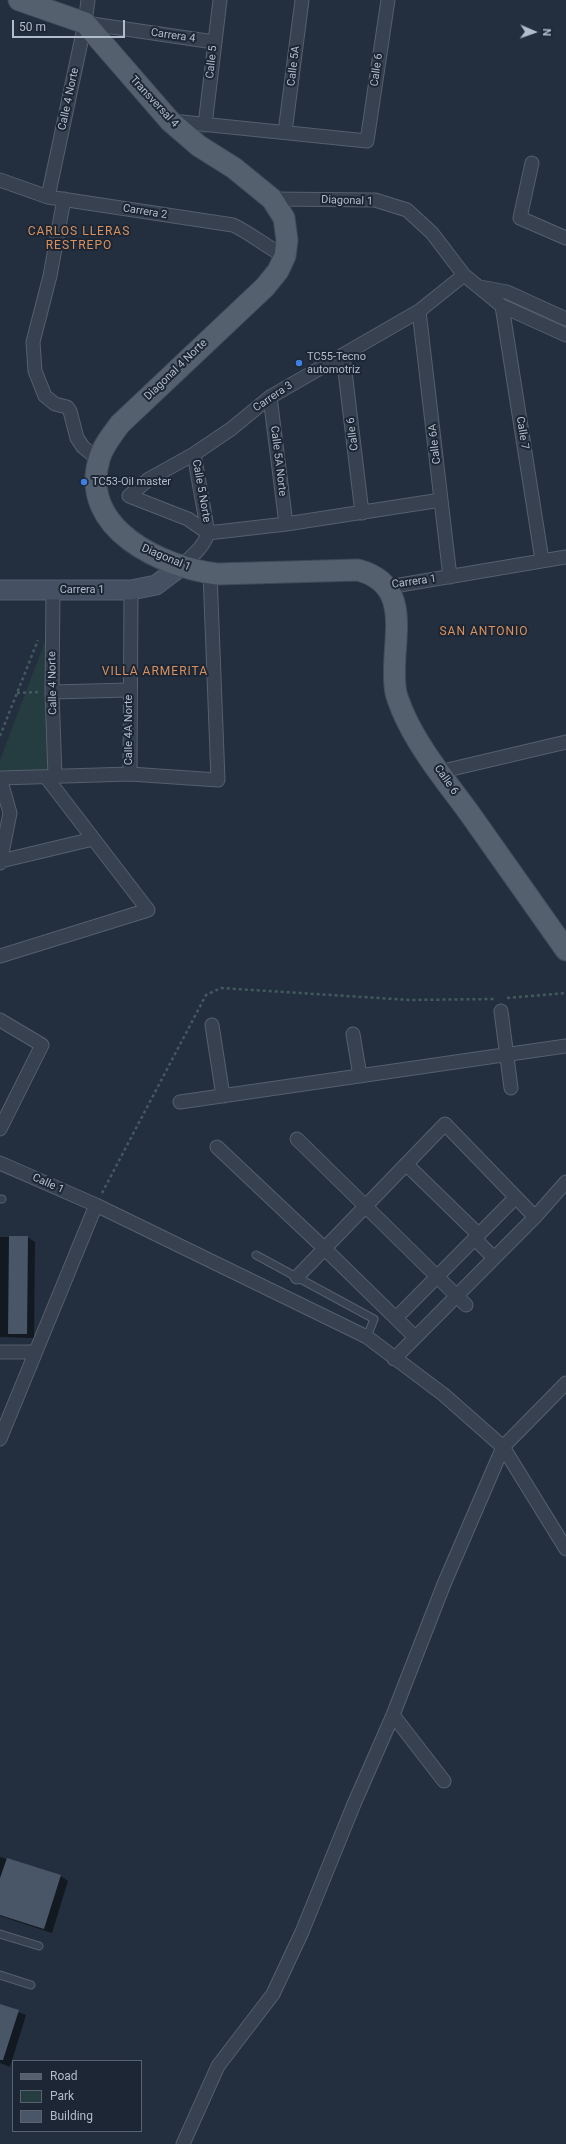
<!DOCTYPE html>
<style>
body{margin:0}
#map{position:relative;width:566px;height:2144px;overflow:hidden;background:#232f3f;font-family:Roboto,sans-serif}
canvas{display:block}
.legend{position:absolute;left:12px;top:2060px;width:130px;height:72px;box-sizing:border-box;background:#1c2634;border:1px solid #586270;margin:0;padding:5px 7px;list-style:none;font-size:12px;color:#b3bcca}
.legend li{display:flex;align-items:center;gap:8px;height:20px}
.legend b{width:20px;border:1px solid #586270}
.north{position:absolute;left:514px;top:12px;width:40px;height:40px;-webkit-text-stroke:3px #1c2634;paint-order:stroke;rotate:92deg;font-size:11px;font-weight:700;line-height:16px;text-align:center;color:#b3bcca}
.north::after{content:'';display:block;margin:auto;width:14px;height:18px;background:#b3bcca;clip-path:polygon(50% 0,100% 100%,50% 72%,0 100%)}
.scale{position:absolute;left:12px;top:20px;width:113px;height:18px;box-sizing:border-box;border:2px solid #b3bcca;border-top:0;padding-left:5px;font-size:12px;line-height:14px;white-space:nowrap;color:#b3bcca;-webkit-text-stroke:3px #1c2634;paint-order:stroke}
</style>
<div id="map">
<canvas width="566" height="2144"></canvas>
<ul class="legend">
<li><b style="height:5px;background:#55606f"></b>Road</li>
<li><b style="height:11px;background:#253d40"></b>Park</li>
<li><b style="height:11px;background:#495668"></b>Building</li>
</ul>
<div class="north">N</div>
<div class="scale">50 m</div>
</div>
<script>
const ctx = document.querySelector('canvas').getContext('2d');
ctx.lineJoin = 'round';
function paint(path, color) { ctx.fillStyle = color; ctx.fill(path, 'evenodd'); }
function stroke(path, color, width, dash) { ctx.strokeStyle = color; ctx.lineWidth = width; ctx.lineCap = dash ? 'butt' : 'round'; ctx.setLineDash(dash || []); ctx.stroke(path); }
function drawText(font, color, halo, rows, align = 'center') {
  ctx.font = font + ' Roboto,sans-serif'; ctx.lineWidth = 4; ctx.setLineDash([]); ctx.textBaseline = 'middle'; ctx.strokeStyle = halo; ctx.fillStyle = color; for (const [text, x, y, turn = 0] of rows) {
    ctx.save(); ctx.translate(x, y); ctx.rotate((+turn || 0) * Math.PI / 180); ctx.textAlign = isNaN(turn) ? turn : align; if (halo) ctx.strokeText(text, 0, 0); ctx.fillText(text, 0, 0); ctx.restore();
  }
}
paint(new Path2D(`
 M49,631L54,769L0,771V760Z`), '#253d40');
paint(new Path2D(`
 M0,1237H27L35,1242L34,1338L0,1337Z
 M0,1857L61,1876L68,1881L52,1933L0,1916Z
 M0,2005L26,2015L10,2067L0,2063Z`), '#0007');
paint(new Path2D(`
 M9,1236H28L27,1334H8Z
 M7,1858L61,1875L44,1929L0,1915V1878Z
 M0,2004L19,2010L3,2060H0Z`), '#495668');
const lane = new Path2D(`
 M0,1199H2
 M256,1255L374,1319L367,1337
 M0,1934L39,1946
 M0,1975L31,1985`);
const street = new Path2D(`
 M85,23L214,42
 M172,121L367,141L388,0
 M205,125L220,0
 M285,132L302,0
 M532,163L520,218L566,238
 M0,180L48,197L233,225C252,234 266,247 285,256
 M48,197L85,23L88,0
 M64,199L50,276L33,342L35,371L45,396L55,404L67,407L70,411L77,438L83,447L99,460
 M272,199L375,200L407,210L432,233L464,275L502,306L566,335
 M480,287L507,292L566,319
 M502,306L542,560
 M419,311L450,577
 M343,355L362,513
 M270,397L286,524
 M441,500L286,524L208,533L188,519L129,496L149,479L194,454L231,429L270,397L419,311L464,275
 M181,566C192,556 204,547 208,533L194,454
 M388,587L566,557
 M53,590L52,692L55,776
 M52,692L129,690
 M439,772L566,742
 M130,774L131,590
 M0,778L130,774L218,780L210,573
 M1,861L93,839
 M0,863L10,813L0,778
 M0,956L148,910L46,777
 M501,1011L511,1088
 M0,1020L42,1045L0,1129
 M212,1025L223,1096
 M353,1034L360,1076
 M180,1102L566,1046
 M297,1139L466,1305
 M217,1147L324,1248L415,1337
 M0,1163L96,1205L367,1337L444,1395L503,1447L566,1549
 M406,1164L479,1235
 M475,1239L494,1258
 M297,1277L445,1124L535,1217
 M396,1318L515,1198
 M0,1352H35
 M394,1359L535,1217L566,1182
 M0,1439L96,1205
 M393,1715L444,1781
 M183,2144L218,2066L273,1994L302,1932L354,1804L393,1715L444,1584L503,1447L566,1383`);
const secondary = new Path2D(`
 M0,590H131L156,585L181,566`);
const primary = new Path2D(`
 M19,0L85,23L170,121L199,146L234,168L272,199L284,218L287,240L285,256L278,271L265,287L120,424C112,435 102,447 99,460C79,529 162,567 217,574L358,570C419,586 387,649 396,693C397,698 400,704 402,710C418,748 446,781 470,814C502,859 534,905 566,950`);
stroke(lane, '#555f6d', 9);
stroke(street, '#555f6d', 15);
stroke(secondary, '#555f6d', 21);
stroke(primary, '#404a58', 23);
stroke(new Path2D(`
 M17,693L40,692
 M0,736L38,640
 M507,998L566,993
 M102,1193L206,995L221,988L410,1000L494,999`), '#435a5d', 2.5, [3, 3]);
stroke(lane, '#37414f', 7);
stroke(street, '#37414f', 13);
stroke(secondary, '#455062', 19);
stroke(primary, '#55606f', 21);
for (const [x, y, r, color] of [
 [299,363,4,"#3f7fe0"],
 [84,482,4,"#3f7fe0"]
]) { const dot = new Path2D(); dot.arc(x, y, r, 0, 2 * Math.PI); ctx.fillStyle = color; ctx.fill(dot); stroke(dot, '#1c2634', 1.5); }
drawText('11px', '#b3bcca', '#1c2634', [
 ["Carrera 4",173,36,8],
 ["Calle 5",212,62,-84],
 ["Calle 5A",294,66,-83],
 ["Calle 6",377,70,-82],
 ["Calle 4 Norte",69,99,-78],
 ["Transversal 4",154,102,47],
 ["Diagonal 1",347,201,2],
 ["Carrera 2",145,212,9],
 ["Diagonal 4 Norte",176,370,-44],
 ["Carrera 3",273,397,-34],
 ["Calle 7",522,433,81],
 ["Calle 6",353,434,-97],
 ["Calle 6A",435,444,-97],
 ["Calle 5A Norte",278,461,83],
 ["Calle 5 Norte",201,491,80],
 ["Diagonal 1",166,558,23],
 ["Carrera 1",414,582,-8],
 ["Carrera 1",82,590],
 ["Calle 4 Norte",53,683,-91],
 ["Calle 4A Norte",129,730,-90],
 ["Calle 6",446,780,55],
 ["Calle 1",48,1184,24]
]);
drawText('11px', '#b3bcca', '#1c2634', [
 ["TC55-Tecno",307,357],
 ["automotriz",307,370],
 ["TC53-Oil master",92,482]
], 'left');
ctx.letterSpacing = '1px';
drawText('12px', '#d9925f', '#1c2634', [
 ["CARLOS LLERAS",79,232],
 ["RESTREPO",79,246],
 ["SAN ANTONIO",484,632],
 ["VILLA ARMERITA",155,672]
]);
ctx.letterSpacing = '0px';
</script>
